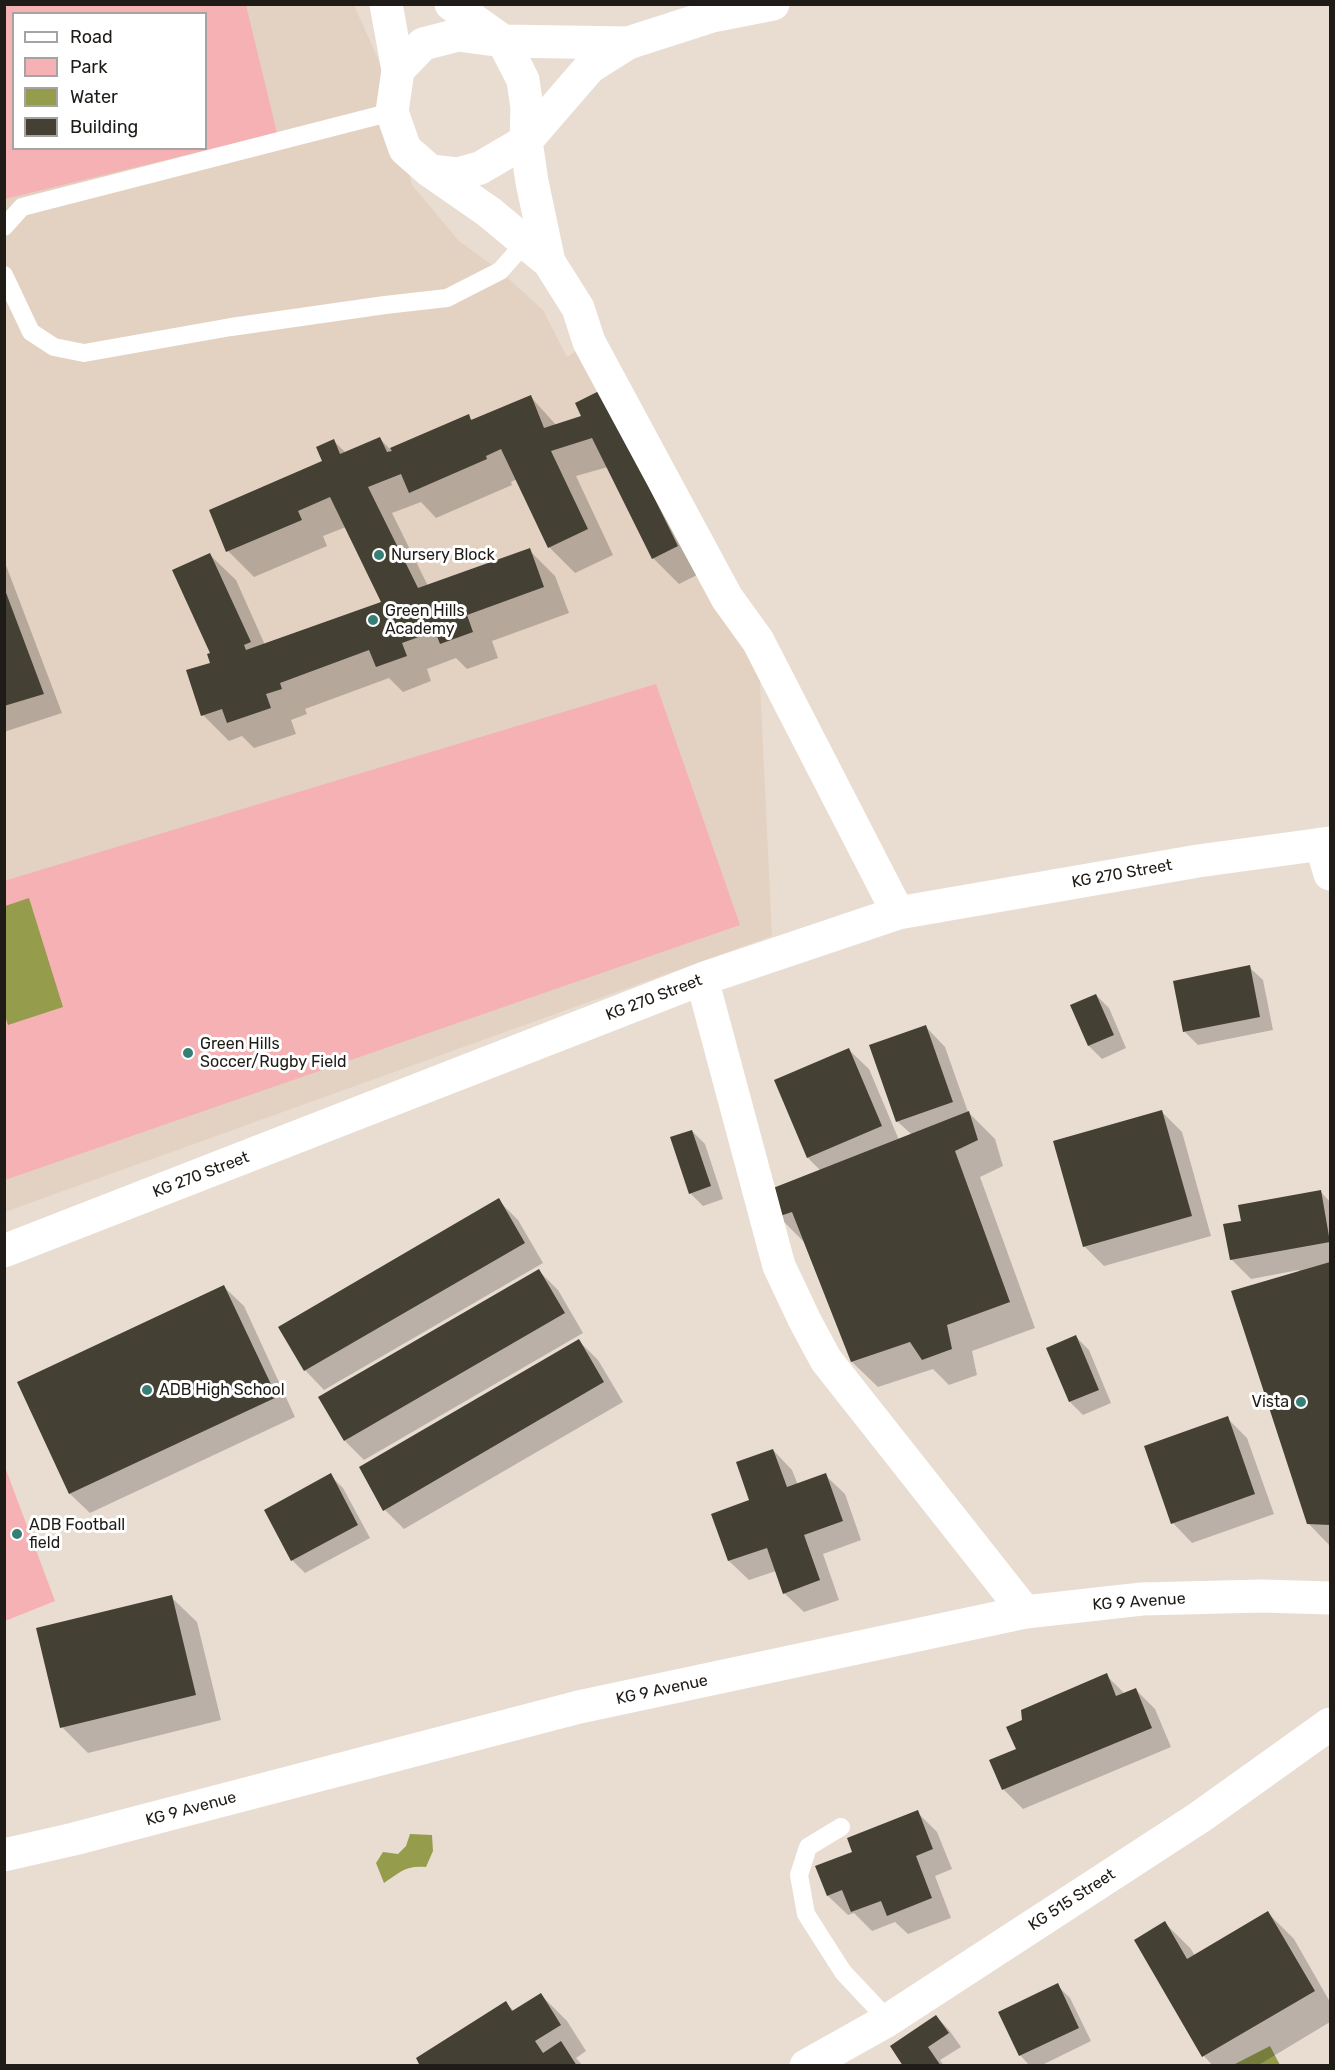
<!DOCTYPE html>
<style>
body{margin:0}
#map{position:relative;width:1335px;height:2070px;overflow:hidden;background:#e9ddd2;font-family:Rubik,sans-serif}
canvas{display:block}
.frame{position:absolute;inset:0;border:6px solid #1f1b17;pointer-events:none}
.legend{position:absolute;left:12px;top:12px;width:195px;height:138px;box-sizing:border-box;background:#fff;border:2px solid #a5a4a2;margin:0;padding:8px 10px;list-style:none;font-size:18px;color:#1f1b17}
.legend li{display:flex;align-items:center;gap:12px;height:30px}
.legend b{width:30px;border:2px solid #a5a4a2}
</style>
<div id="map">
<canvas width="1335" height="2070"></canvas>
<div class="frame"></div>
<ul class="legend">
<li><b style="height:8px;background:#fff"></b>Road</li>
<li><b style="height:16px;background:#f5b1b4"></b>Park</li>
<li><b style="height:16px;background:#959d4d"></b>Water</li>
<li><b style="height:16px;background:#444034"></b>Building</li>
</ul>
</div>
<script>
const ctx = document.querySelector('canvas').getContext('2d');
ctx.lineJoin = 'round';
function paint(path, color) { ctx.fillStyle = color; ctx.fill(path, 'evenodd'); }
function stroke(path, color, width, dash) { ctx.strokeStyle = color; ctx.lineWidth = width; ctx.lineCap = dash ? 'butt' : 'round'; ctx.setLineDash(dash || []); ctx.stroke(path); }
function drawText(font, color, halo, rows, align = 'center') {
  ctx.font = font + ' Rubik,sans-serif'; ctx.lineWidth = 6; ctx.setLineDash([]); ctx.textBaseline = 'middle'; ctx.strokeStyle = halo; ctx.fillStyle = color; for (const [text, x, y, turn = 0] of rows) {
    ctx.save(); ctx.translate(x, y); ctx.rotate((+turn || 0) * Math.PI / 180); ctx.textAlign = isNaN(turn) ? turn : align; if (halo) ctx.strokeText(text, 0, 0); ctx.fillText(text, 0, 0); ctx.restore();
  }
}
paint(new Path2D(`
 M5,5H354L379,61L412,185L458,240L500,271L543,310L567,357L589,342L758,641L772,936L5,1212ZM14,14H206V148H14Z`), '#e3d2c1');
paint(new Path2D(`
 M4,5H246L277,133L5,199ZM14,14H206V148H14Z
 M656,684L740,925L5,1180L4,881Z
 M5,1467L55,1601L5,1621H4Z`), '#f5b1b4');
paint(new Path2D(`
 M29,898L63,1007L8,1025L4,1013L5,906Z
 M410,1834L432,1835L433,1851L426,1867C406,1865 400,1872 384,1883L376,1863L383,1852L398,1854L406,1846Z
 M1270,2046L1280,2065H1233Z`), '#959d4d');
paint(new Path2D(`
 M601,392L703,572L679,584L653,558L608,467L576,476L613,555L575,573L549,547L517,479L511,482L512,485L436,518L421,502L392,513L428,586L529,550L555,576L569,613L492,641L498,658L467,669L456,658L427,669L431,681L403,692L389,678L305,709L307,714L291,720L296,734L254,748L242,736L229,741L203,715L212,664L210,555L236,580L265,645L383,603L346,527L323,536L327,546L254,577L228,551L324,462L334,441L346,453L380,439L390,449L468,416L473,421L530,396L557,426L583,417Z
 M4,560L62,713L4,732Z
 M1249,967L1263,980L1273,1030L1198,1045L1185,1032Z
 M1096,995L1109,1008L1126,1048L1102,1059L1089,1046L1072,1006Z
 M926,1027L945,1047L968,1112L995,1139L1003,1166L980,1177L1035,1328L972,1351L977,1375L949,1385L933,1369L878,1387L852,1362L804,1242L778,1216L821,1171L808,1158L776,1081L849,1050L869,1069L899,1140L912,1135L897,1121Z
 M1162,1112L1182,1132L1211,1236L1104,1266L1084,1246Z
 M692,1131L705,1144L723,1199L703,1206L690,1193Z
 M1321,1192L1330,1202V1546L1308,1523L1299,1270L1251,1279L1231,1259L1242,1222Z
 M498,1200L518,1220L543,1263L324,1390L305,1370Z
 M539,1271L558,1290L583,1333L364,1460L345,1441Z
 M224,1287L244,1306L295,1417L90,1513L70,1494L19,1383Z
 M1076,1337L1089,1350L1111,1403L1083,1415L1070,1402Z
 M579,1341L598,1360L623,1402L404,1529L385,1510Z
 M1227,1418L1247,1438L1274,1514L1192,1543L1173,1523Z
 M773,1450L792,1470L798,1485L825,1475L845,1494L861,1540L823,1554L839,1600L804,1612L784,1593L776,1571L749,1580L729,1561L713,1515L751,1501Z
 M330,1475L343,1488L370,1538L305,1573L292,1560Z
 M171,1597L197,1622L221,1720L88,1753L62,1727Z
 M1106,1675L1125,1694L1135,1689L1155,1709L1171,1747L1023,1809L1004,1790L991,1761L1018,1750Z
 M917,1812L937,1832L952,1869L935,1876L951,1918L908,1934L895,1922L872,1931L854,1913L848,1915L828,1896L817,1867L854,1853Z
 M1268,1913L1294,1939L1330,2002V2022L1257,2066H1213L1204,2056L1136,1940L1165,1923L1191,1949L1195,1956Z
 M1057,1985L1070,1998L1091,2041L1040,2066H1030L1020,2055Z
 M541,1995L567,2021L586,2051L576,2058L583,2066H422L506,2003L515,2012Z
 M936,2016L949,2030L961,2047L940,2060L944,2066H905Z`), '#0003');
paint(new Path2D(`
 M601,390L678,546L652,559L592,438L551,451L588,529L548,548L501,449L486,456L487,459L409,493L401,474L368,487L418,588L530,548L544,587L467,615L473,632L440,644L435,631L402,643L407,656L376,667L369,650L280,683L282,689L266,694L271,708L227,723L222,709L201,716L186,670L210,663L207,654L210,653L172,570L210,553L251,642L244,645L246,650L381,602L330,497L298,511L302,520L226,552L209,510L322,461L316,447L334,439L340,454L380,437L387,452L392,451L390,448L469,414L471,420L531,395L544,428L581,416L575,403Z
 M5,590L44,694L4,706V591Z
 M1250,965L1260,1017L1183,1032L1173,981Z
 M1096,994L1114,1035L1088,1046L1070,1005Z
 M926,1025L953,1102L896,1122L869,1045Z
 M849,1048L882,1126L807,1158L774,1080Z
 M1162,1110L1192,1216L1083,1247L1053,1141Z
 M969,1111L978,1140L955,1151L1010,1302L947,1325L952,1349L922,1360L910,1342L851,1362L792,1212L777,1217L768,1190Z
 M692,1130L711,1186L689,1194L670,1137Z
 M1321,1190L1330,1242L1230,1260L1223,1224L1241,1221L1238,1205Z
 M499,1198L525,1243L304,1371L278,1327Z
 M1330,1262V1525L1307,1524L1231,1291Z
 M539,1269L565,1313L344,1441L318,1397Z
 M224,1285L277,1397L69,1494L17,1382Z
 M1076,1335L1099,1390L1069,1402L1046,1348Z
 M579,1339L604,1382L383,1511L359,1467Z
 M1228,1416L1255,1494L1171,1524L1144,1446Z
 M773,1449L787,1487L826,1473L843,1521L804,1535L820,1580L783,1594L767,1548L728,1561L711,1514L749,1500L736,1462Z
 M331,1473L358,1525L291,1561L264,1510Z
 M172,1595L196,1695L60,1728L36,1628Z
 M1107,1673L1116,1696L1136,1688L1152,1728L1002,1790L989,1760L1016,1749L1006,1727L1022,1720L1021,1710Z
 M918,1810L933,1849L916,1856L932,1898L887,1916L881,1901L851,1912L842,1890L827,1896L815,1866L852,1852L847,1838Z
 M1268,1911L1315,1991L1202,2057L1134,1940L1165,1921L1187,1959Z
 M1058,1983L1079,2028L1019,2056L998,2012Z
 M541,1993L561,2025L535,2041L543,2053L561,2041L577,2066H420L416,2058L506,2001L512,2011Z
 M936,2015L949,2033L928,2047L941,2066H903L890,2046Z`), '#444034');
stroke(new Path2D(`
 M4,227L22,207L392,112
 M4,275L31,332L54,347L84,353L231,327L385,305L447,298L500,271L525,243
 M841,1827L808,1847L799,1875L806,1914L843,1972L888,2020`), '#fff', 18);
stroke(new Path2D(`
 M386,4L398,70L392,112L405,149L430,171L458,174L480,168L526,141L527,108L523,80L503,41L458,35L423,44L398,70
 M628,43L590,67L526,141L532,182L549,262L578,308L589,342L727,598L758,641L898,913
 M430,171L489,212L549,262
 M1321,844L1330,874
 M702,979L779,1266L805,1321L826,1360L1025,1612
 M4,1251L702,979L898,913L1198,861L1330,843
 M806,2066L888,2020L1200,1817L1330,1724`), '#fff', 33);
stroke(new Path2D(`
 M451,4L503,41L628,43L712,16L773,4
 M4,1855L74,1839L579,1707L1025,1612L1142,1599L1262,1596L1330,1598`), '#fff', 33);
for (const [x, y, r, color] of [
 [379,555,6,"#377e77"],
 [373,620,6,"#377e77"],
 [188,1053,6,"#377e77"],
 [147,1390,6,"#377e77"],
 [1301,1402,6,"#377e77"],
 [17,1534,6,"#377e77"]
]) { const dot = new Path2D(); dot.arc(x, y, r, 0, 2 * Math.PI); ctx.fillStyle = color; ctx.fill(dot); stroke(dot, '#fff', 2); }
drawText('16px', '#1f1b17', '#fff', [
 ["Nursery Block",391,555],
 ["Green Hills",385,611],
 ["Academy",385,629],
 ["Green Hills",200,1044],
 ["Soccer/Rugby Field",200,1062],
 ["ADB High School",159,1390],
 ["Vista",1289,1402,"right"],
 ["ADB Football",29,1525],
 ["field",29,1543]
], 'left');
drawText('16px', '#1f1b17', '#fff', [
 ["KG 270 Street",1122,874,-10],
 ["KG 270 Street",654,998,-21],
 ["KG 270 Street",201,1175,-21],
 ["KG 9 Avenue",1139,1602,-4],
 ["KG 9 Avenue",662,1690,-12],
 ["KG 9 Avenue",191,1809,-15],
 ["KG 515 Street",1072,1900,-33]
]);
</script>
